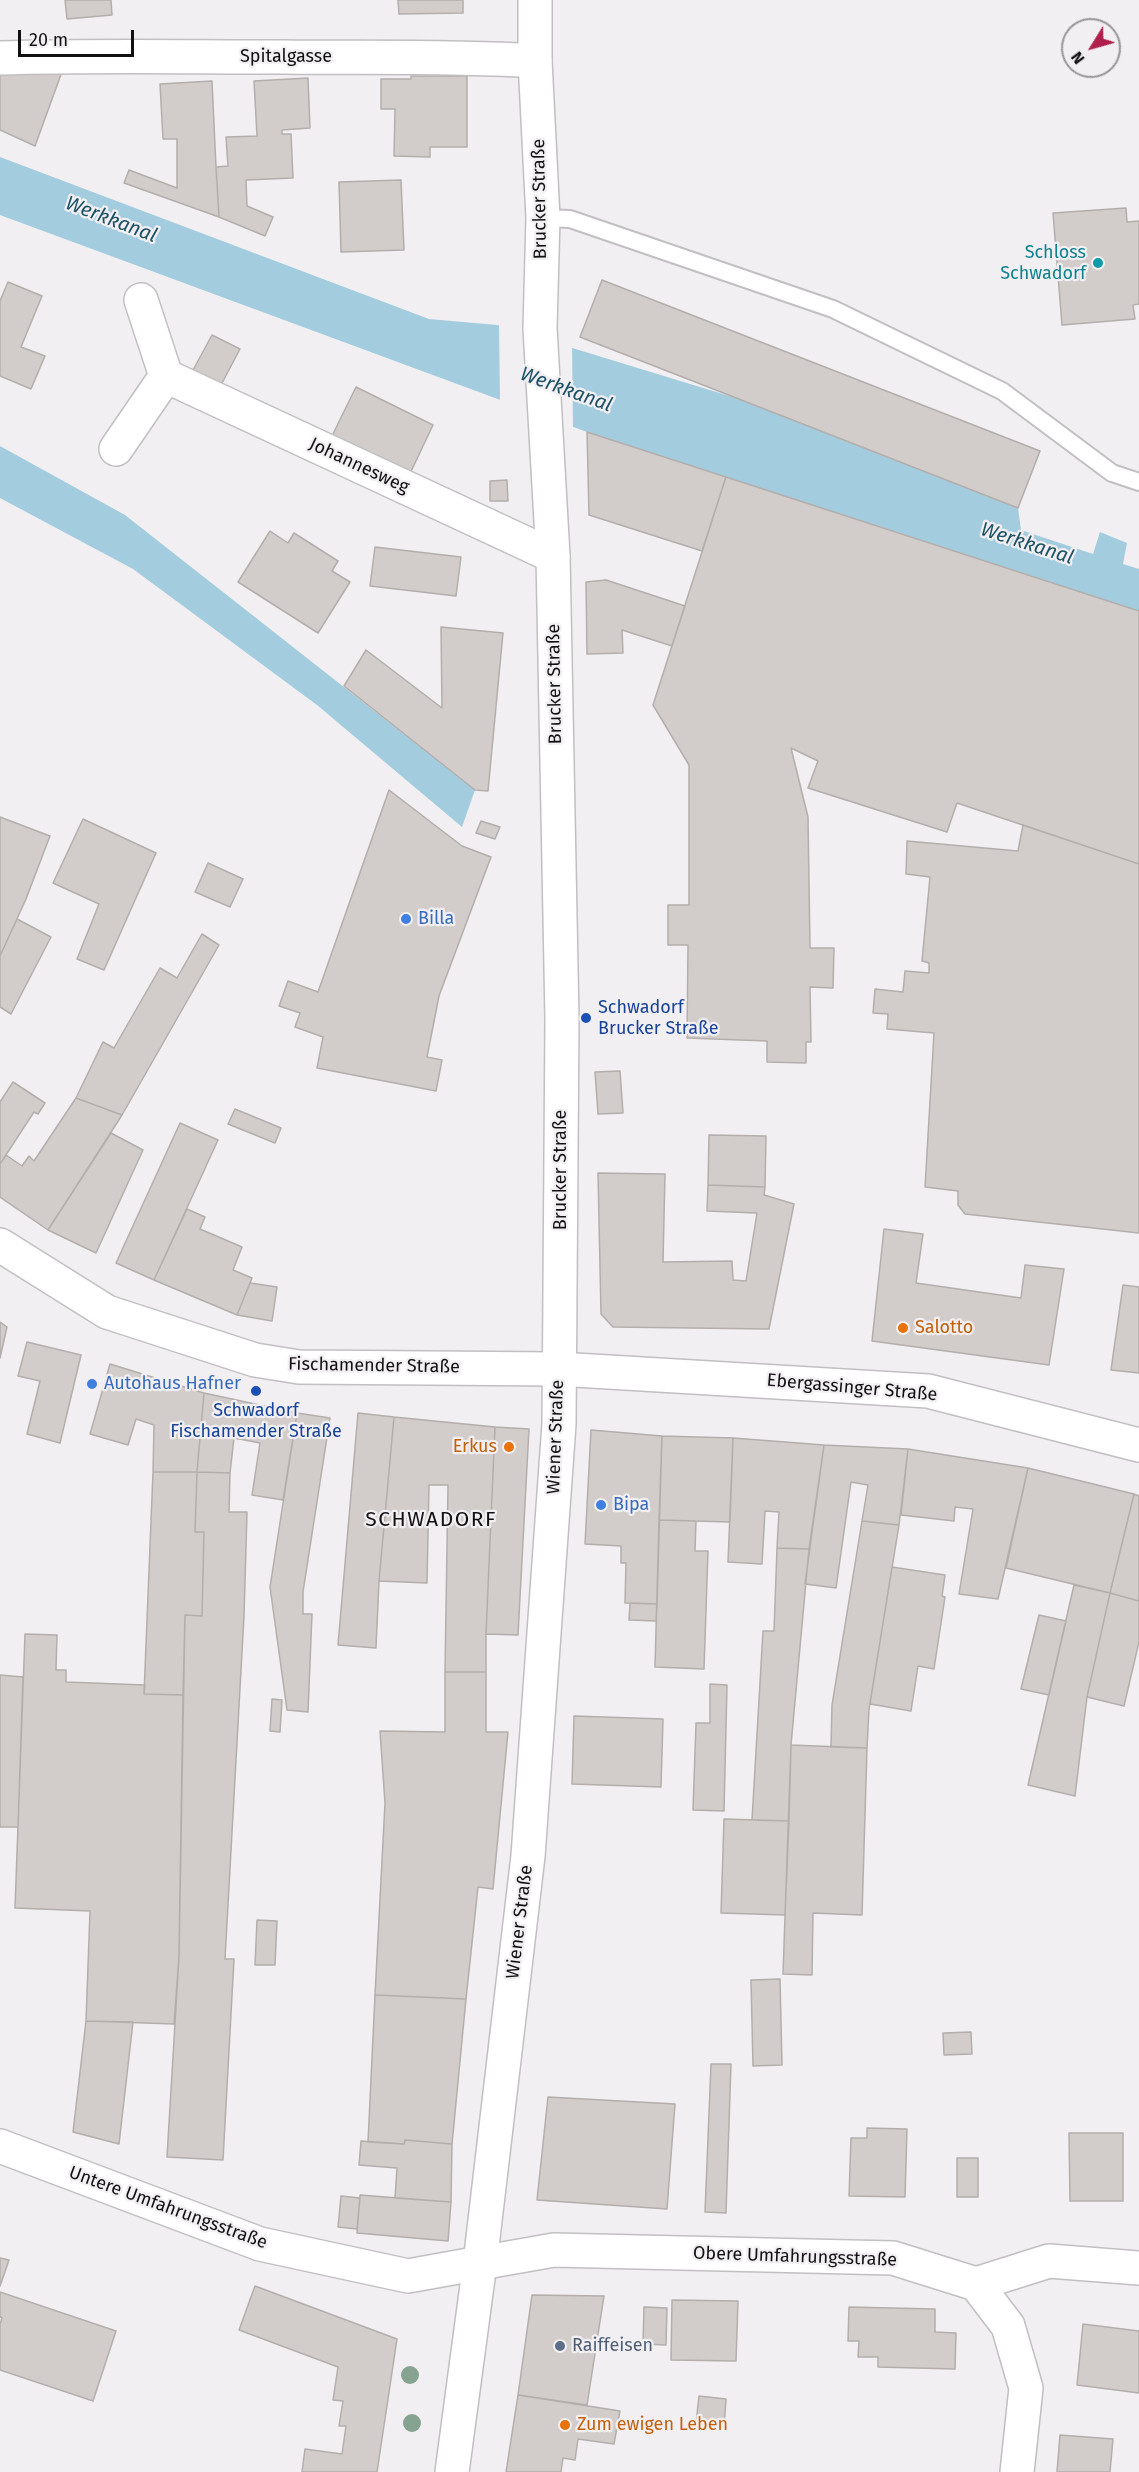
<!DOCTYPE html>
<meta charset="utf-8">
<style>
body{margin:0}
#map{position:relative;width:1139px;height:2472px;overflow:hidden;background:#f2eff3;font-family:"Fira Sans",sans-serif}
canvas{display:block}
.north{position:absolute;left:1061px;top:18px;width:60px;height:60px;box-sizing:border-box;background:#f2eff3;border:2px solid #989699;border-radius:50%;rotate:233deg;font-size:16px;font-weight:700;line-height:24px;text-align:center;color:#121112}
.north::after{content:'';display:block;margin:auto;width:21px;height:27px;background:#b01e4c;clip-path:polygon(50% 0,100% 100%,50% 72%,0 100%)}
.scale{position:absolute;left:18px;top:30px;width:116px;height:27px;box-sizing:border-box;border:3px solid #121112;border-top:0;padding-left:8px;font-size:18px;line-height:21px;white-space:nowrap;color:#121112;-webkit-text-stroke:4px #f2eff3;paint-order:stroke}
</style>
<div id="map">
<canvas width="1139" height="2472"></canvas>
<div class="north">N</div>
<div class="scale">20 m</div>
</div>
<script>
const ctx = document.querySelector('canvas').getContext('2d');
ctx.lineJoin = 'round';
function paint(path, color) { ctx.fillStyle = color; ctx.fill(path, 'evenodd'); }
function stroke(path, color, width, dash) { ctx.strokeStyle = color; ctx.lineWidth = width; ctx.lineCap = dash ? 'butt' : 'round'; ctx.setLineDash(dash || []); ctx.stroke(path); }
function drawText(font, color, halo, rows, align = 'center') {
  ctx.font = font + ' "Fira Sans",sans-serif'; ctx.lineWidth = 4.5; ctx.setLineDash([]); ctx.textBaseline = 'middle'; ctx.strokeStyle = halo; ctx.fillStyle = color; for (const [text, x, y, turn = 0] of rows) {
    ctx.save(); ctx.translate(x, y); ctx.rotate((+turn || 0) * Math.PI / 180); ctx.textAlign = isNaN(turn) ? turn : align; if (halo) ctx.strokeText(text, 0, 0); ctx.fillText(text, 0, 0); ctx.restore();
  }
}
paint(new Path2D(`
 M0,157L429,319L497,325L736,398L1018,508L1021,530L1093,554L1100,532L1127,543L1123,564L1139,569V611L587,432L0,215Z
 M0,446L125,515L475,790L462,827L317,705L133,569L0,498Z`), '#a3cdde');
paint(new Path2D(`
 M499,322L572,344L573,430L500,403Z`), '#f2eff3');
const building = new Path2D(`
 M65,0H111L112,15L67,19Z
 M398,0H463V13L399,14Z
 M0,68L63,69L35,146L0,130Z
 M411,76H467V147H430V157L394,156L395,109H381V79H411Z
 M308,78L310,128L282,130V134H291L293,178L246,180L247,206L273,217L265,236L219,217L216,167L228,166L226,137L257,136L254,81Z
 M212,81L216,167L219,217L124,183L129,170L177,188V139H163L160,84Z
 M401,180L404,250L341,252L339,182Z
 M1126,208L1127,222L1139,221V304L1133,305L1135,319L1062,325L1053,213Z
 M602,280L1040,451L1018,508L580,337Z
 M8,282L42,296L21,347L45,356L31,389L0,376V301Z
 M212,335L240,349L220,387L192,372Z
 M356,387L433,425L407,480L329,442Z
 M587,432L726,477L702,551L589,515Z
 M726,477L1139,611V864L957,803L947,832L808,788L818,761L791,748L808,817L810,948H834L833,988L810,987L811,1042H806V1063L767,1062V1041L687,1038L688,945H668V905H689V765L653,705Z
 M507,480L508,501H490V481Z
 M270,531L288,543L294,533L338,561L332,571L350,582L318,633L238,582Z
 M375,547L461,557L456,596L370,586Z
 M606,580L685,606L672,646L622,630L623,653L587,654L586,582Z
 M441,627L503,633L488,791L475,790L344,686L366,650L442,708Z
 M389,790L462,846L491,857L439,996L427,1057L442,1060L436,1091L317,1068L323,1037L295,1027L300,1013L279,1006L288,981L318,992Z
 M0,817L50,836L26,899L0,956Z
 M83,819L156,853L104,970L77,959L99,904L53,883Z
 M481,821L500,827L495,839L476,833Z
 M1023,825L1139,864V1233L965,1214L958,1205V1191L925,1187L934,1033L887,1029L888,1014L873,1013L875,989L903,992L905,971L929,973V963L922,961L930,877L906,874L907,841L1018,851Z
 M208,863L243,879L230,907L195,892Z
 M17,919L51,937L11,1014L0,1007V956Z
 M202,934L219,945L122,1115L76,1098L103,1042L114,1048L160,968L177,978Z
 M620,1071L623,1113L598,1114L595,1072Z
 M13,1082L45,1103L38,1114L34,1112L0,1164V1102Z
 M76,1098L122,1115L48,1230L0,1197V1164L6,1155L22,1166L29,1156L34,1161Z
 M235,1109L281,1128L275,1143L228,1124Z
 M180,1123L218,1140L154,1280L116,1263Z
 M111,1133L143,1150L96,1253L48,1230Z
 M709,1135L766,1136L765,1187L708,1185Z
 M598,1173L665,1174L663,1262L732,1261L733,1280L746,1281L757,1213L707,1211L708,1185L765,1187L764,1195L794,1204L769,1329L613,1327L601,1314Z
 M187,1209L205,1217L200,1229L242,1247L233,1270L252,1278L237,1315L154,1280Z
 M884,1229L923,1234L916,1283L1021,1298L1025,1265L1064,1269L1049,1365L872,1341Z
 M250,1283L277,1287L272,1321L237,1315Z
 M1123,1285L1139,1287V1373L1111,1370Z
 M0,1322L7,1327L0,1358Z
 M27,1342L81,1355L60,1443L27,1434L40,1381L18,1376Z
 M110,1364L204,1393L197,1472H153L154,1425L136,1419L128,1445L90,1434Z
 M204,1393L297,1413L283,1500L252,1495L260,1443L234,1438L230,1473L197,1472Z
 M297,1413L330,1418L303,1592V1614H312L308,1712L287,1710L270,1587Z
 M358,1413L394,1417L379,1581L376,1648L338,1645Z
 M394,1417L495,1427L486,1634V1672H445L448,1485H429L427,1583L379,1581Z
 M495,1427L529,1429L518,1635L486,1634Z
 M591,1430L662,1436L657,1604L625,1603L626,1563H621V1546L585,1544Z
 M662,1436L733,1438L730,1522L659,1520Z
 M733,1438L824,1445L809,1549L777,1548L779,1512L765,1511L762,1564L728,1562Z
 M824,1445L908,1449L899,1525L862,1521L868,1485L851,1482L836,1588L805,1584Z
 M908,1449L1028,1468L998,1599L959,1594L973,1509L955,1507L954,1521L901,1515Z
 M1028,1468L1134,1494L1110,1593L1006,1568Z
 M153,1472H197L195,1532H204L202,1616L185,1615L183,1695L144,1694Z
 M197,1472L230,1473L229,1512H247L244,1616L225,1959H234L223,2160L167,2157L179,1956L185,1615L202,1616L204,1532H195Z
 M1134,1494L1139,1496V1601L1110,1593Z
 M659,1520L696,1521L695,1551H708L704,1669L655,1667Z
 M862,1521L899,1525L869,1709L867,1748L831,1747L832,1705Z
 M777,1548L809,1549L791,1745L789,1821L752,1820L763,1631H774Z
 M892,1567L945,1575L942,1596L945,1597L934,1669L918,1666L911,1711L870,1704Z
 M1074,1585L1110,1593L1087,1697L1075,1796L1028,1785Z
 M1110,1593L1139,1601V1642L1124,1706L1087,1697Z
 M630,1603L657,1604L656,1621L629,1620Z
 M1039,1615L1066,1621L1049,1695L1021,1689Z
 M25,1634L57,1635L56,1670H66V1682L145,1685L144,1694L183,1695L179,1956L174,2024L86,2021L90,1911L15,1908Z
 M445,1672H486V1732H508L493,1889L478,1887L466,1999L375,1995L385,1803L380,1731L445,1732Z
 M0,1675L23,1677L18,1827H0Z
 M710,1684L727,1685L724,1811L693,1810L696,1723H710Z
 M272,1699L282,1700L280,1732L270,1731Z
 M574,1716L663,1719L661,1787L572,1784Z
 M791,1745L867,1748L862,1915L813,1913L812,1975L783,1974Z
 M724,1819L789,1821L785,1915L721,1913Z
 M257,1920L277,1921L275,1965H255Z
 M780,1979L782,2065L753,2066L751,1980Z
 M375,1995L466,1999L452,2144L405,2140L404,2144L368,2142Z
 M86,2021L133,2022L119,2144L73,2132Z
 M971,2032L972,2054L944,2055L943,2033Z
 M711,2064H731L726,2213L705,2212Z
 M548,2097L675,2104L667,2209L537,2200Z
 M867,2128L907,2129L905,2197L849,2196L851,2138H867Z
 M1069,2133H1123V2201H1070Z
 M405,2140L452,2144L451,2202L395,2198L397,2168L359,2165L361,2141L404,2144Z
 M957,2158H978V2197H957Z
 M360,2195L451,2202L448,2241L357,2233Z
 M341,2196L360,2198L357,2229L338,2227Z
 M0,2258L9,2260L0,2286Z
 M255,2286L397,2339L377,2472H302L305,2449L342,2454L346,2426H339L343,2401L333,2400L338,2367L239,2330Z
 M0,2292L116,2331L93,2401L0,2370V2324L2,2318L0,2317Z
 M532,2295L604,2296L587,2405L518,2395Z
 M672,2300L738,2301L736,2361L671,2360Z
 M644,2307L667,2308L666,2345L643,2344Z
 M849,2307L935,2309V2332L956,2333L955,2369L878,2367V2357H858L859,2341H848Z
 M1083,2324L1139,2331V2393L1077,2385Z
 M518,2395L620,2411L614,2444L578,2439L575,2460L563,2458L561,2472H506Z
 M699,2396L726,2399L724,2427L696,2423Z
 M1060,2435L1113,2439L1110,2472H1057Z`);
paint(building, '#d2cdcb');
stroke(building, '#b3aeac', 1.5);
const service = new Path2D(`
 M543,218L570,219L833,309L1002,391L1112,473L1139,482`);
const minor = new Path2D(`
 M0,58C94,55 189,57 284,57C367,58 452,56 535,61
 M141,300L166,376L553,556
 M116,449L166,376
 M0,2146L260,2244L408,2276L480,2263
 M976,2284L1049,2261L1139,2268`);
const secondary = new Path2D(`
 M0,1245L107,1312L255,1360L299,1367L558,1369L928,1391L1139,1445
 M480,2263L554,2250L893,2258L976,2284L1008,2326L1026,2388L1017,2472`);
const primary = new Path2D(`
 M452,2472L480,2263L528,1856L559,1424L562,1019L553,556L540,328L543,218L535,61V0`);
stroke(service, '#c1bfc2', 20);
stroke(minor, '#c1bfc2', 36);
stroke(secondary, '#c1bfc2', 36);
stroke(primary, '#c1bfc2', 36);
stroke(service, '#fff', 16);
stroke(minor, '#fff', 33);
stroke(secondary, '#fff', 33);
stroke(primary, '#fff', 33);
ctx.fillStyle = '#86a291';
for (const [x, y] of [
 [410,2375],
 [412,2423]
]) { ctx.beginPath(); ctx.arc(x, y, 9, 0, 2 * Math.PI); ctx.fill(); }
for (const [x, y, r, color] of [
 [1098,263,6,"#0f9aa8"],
 [406,919,6,"#3f7fe0"],
 [586,1018,6,"#1a4fb4"],
 [903,1328,6,"#e8710a"],
 [92,1384,6,"#3f7fe0"],
 [256,1391,6,"#1a4fb4"],
 [509,1447,6,"#e8710a"],
 [601,1505,6,"#3f7fe0"],
 [560,2346,6,"#5c6f8a"],
 [565,2425,6,"#e8710a"]
]) { const dot = new Path2D(); dot.arc(x, y, r, 0, 2 * Math.PI); ctx.fillStyle = color; ctx.fill(dot); stroke(dot, '#f2eff3', 2); }
drawText('18px', '#121112', '#f2eff3', [
 ["Spitalgasse",286,57],
 ["Brucker Straße",540,199,-91],
 ["Johannesweg",359,466,25],
 ["Brucker Straße",555,684,-91],
 ["Brucker Straße",561,1170,-90],
 ["Fischamender Straße",374,1366,1],
 ["Ebergassinger Straße",852,1388,5],
 ["Wiener Straße",556,1437,-88],
 ["Wiener Straße",520,1922,-83],
 ["Untere Umfahrungsstraße",168,2208,20],
 ["Obere Umfahrungsstraße",795,2257,2]
]);
drawText('18px', '#0d838f', '#f2eff3', [
 ["Schloss",1086,253],
 ["Schwadorf",1086,274]
], 'right');
drawText('18px', '#366cbe', '#f2eff3', [
 ["Billa",418,919],
 ["Autohaus Hafner",104,1384],
 ["Bipa",613,1505]
], 'left');
drawText('18px', '#164399', '#f2eff3', [
 ["Schwadorf",598,1008],
 ["Brucker Straße",598,1029],
 ["Schwadorf",256,1411,"center"],
 ["Fischamender Straße",256,1432,"center"]
], 'left');
drawText('18px', '#c56008', '#f2eff3', [
 ["Salotto",915,1328],
 ["Erkus",497,1447,"right"],
 ["Zum ewigen Leben",577,2425]
], 'left');
drawText('18px', '#4e5e75', '#f2eff3', [
 ["Raiffeisen",572,2346]
], 'left');
drawText('italic 20px', '#1a5164', '#f2eff3', [
 ["Werkkanal",111,220,21],
 ["Werkkanal",566,390,20],
 ["Werkkanal",1027,544,18]
]);
ctx.letterSpacing = '1.5px';
drawText('21px', '#121112', '#f2eff3', [
 ["SCHWADORF",431,1520]
]);
ctx.letterSpacing = '0px';
</script>
